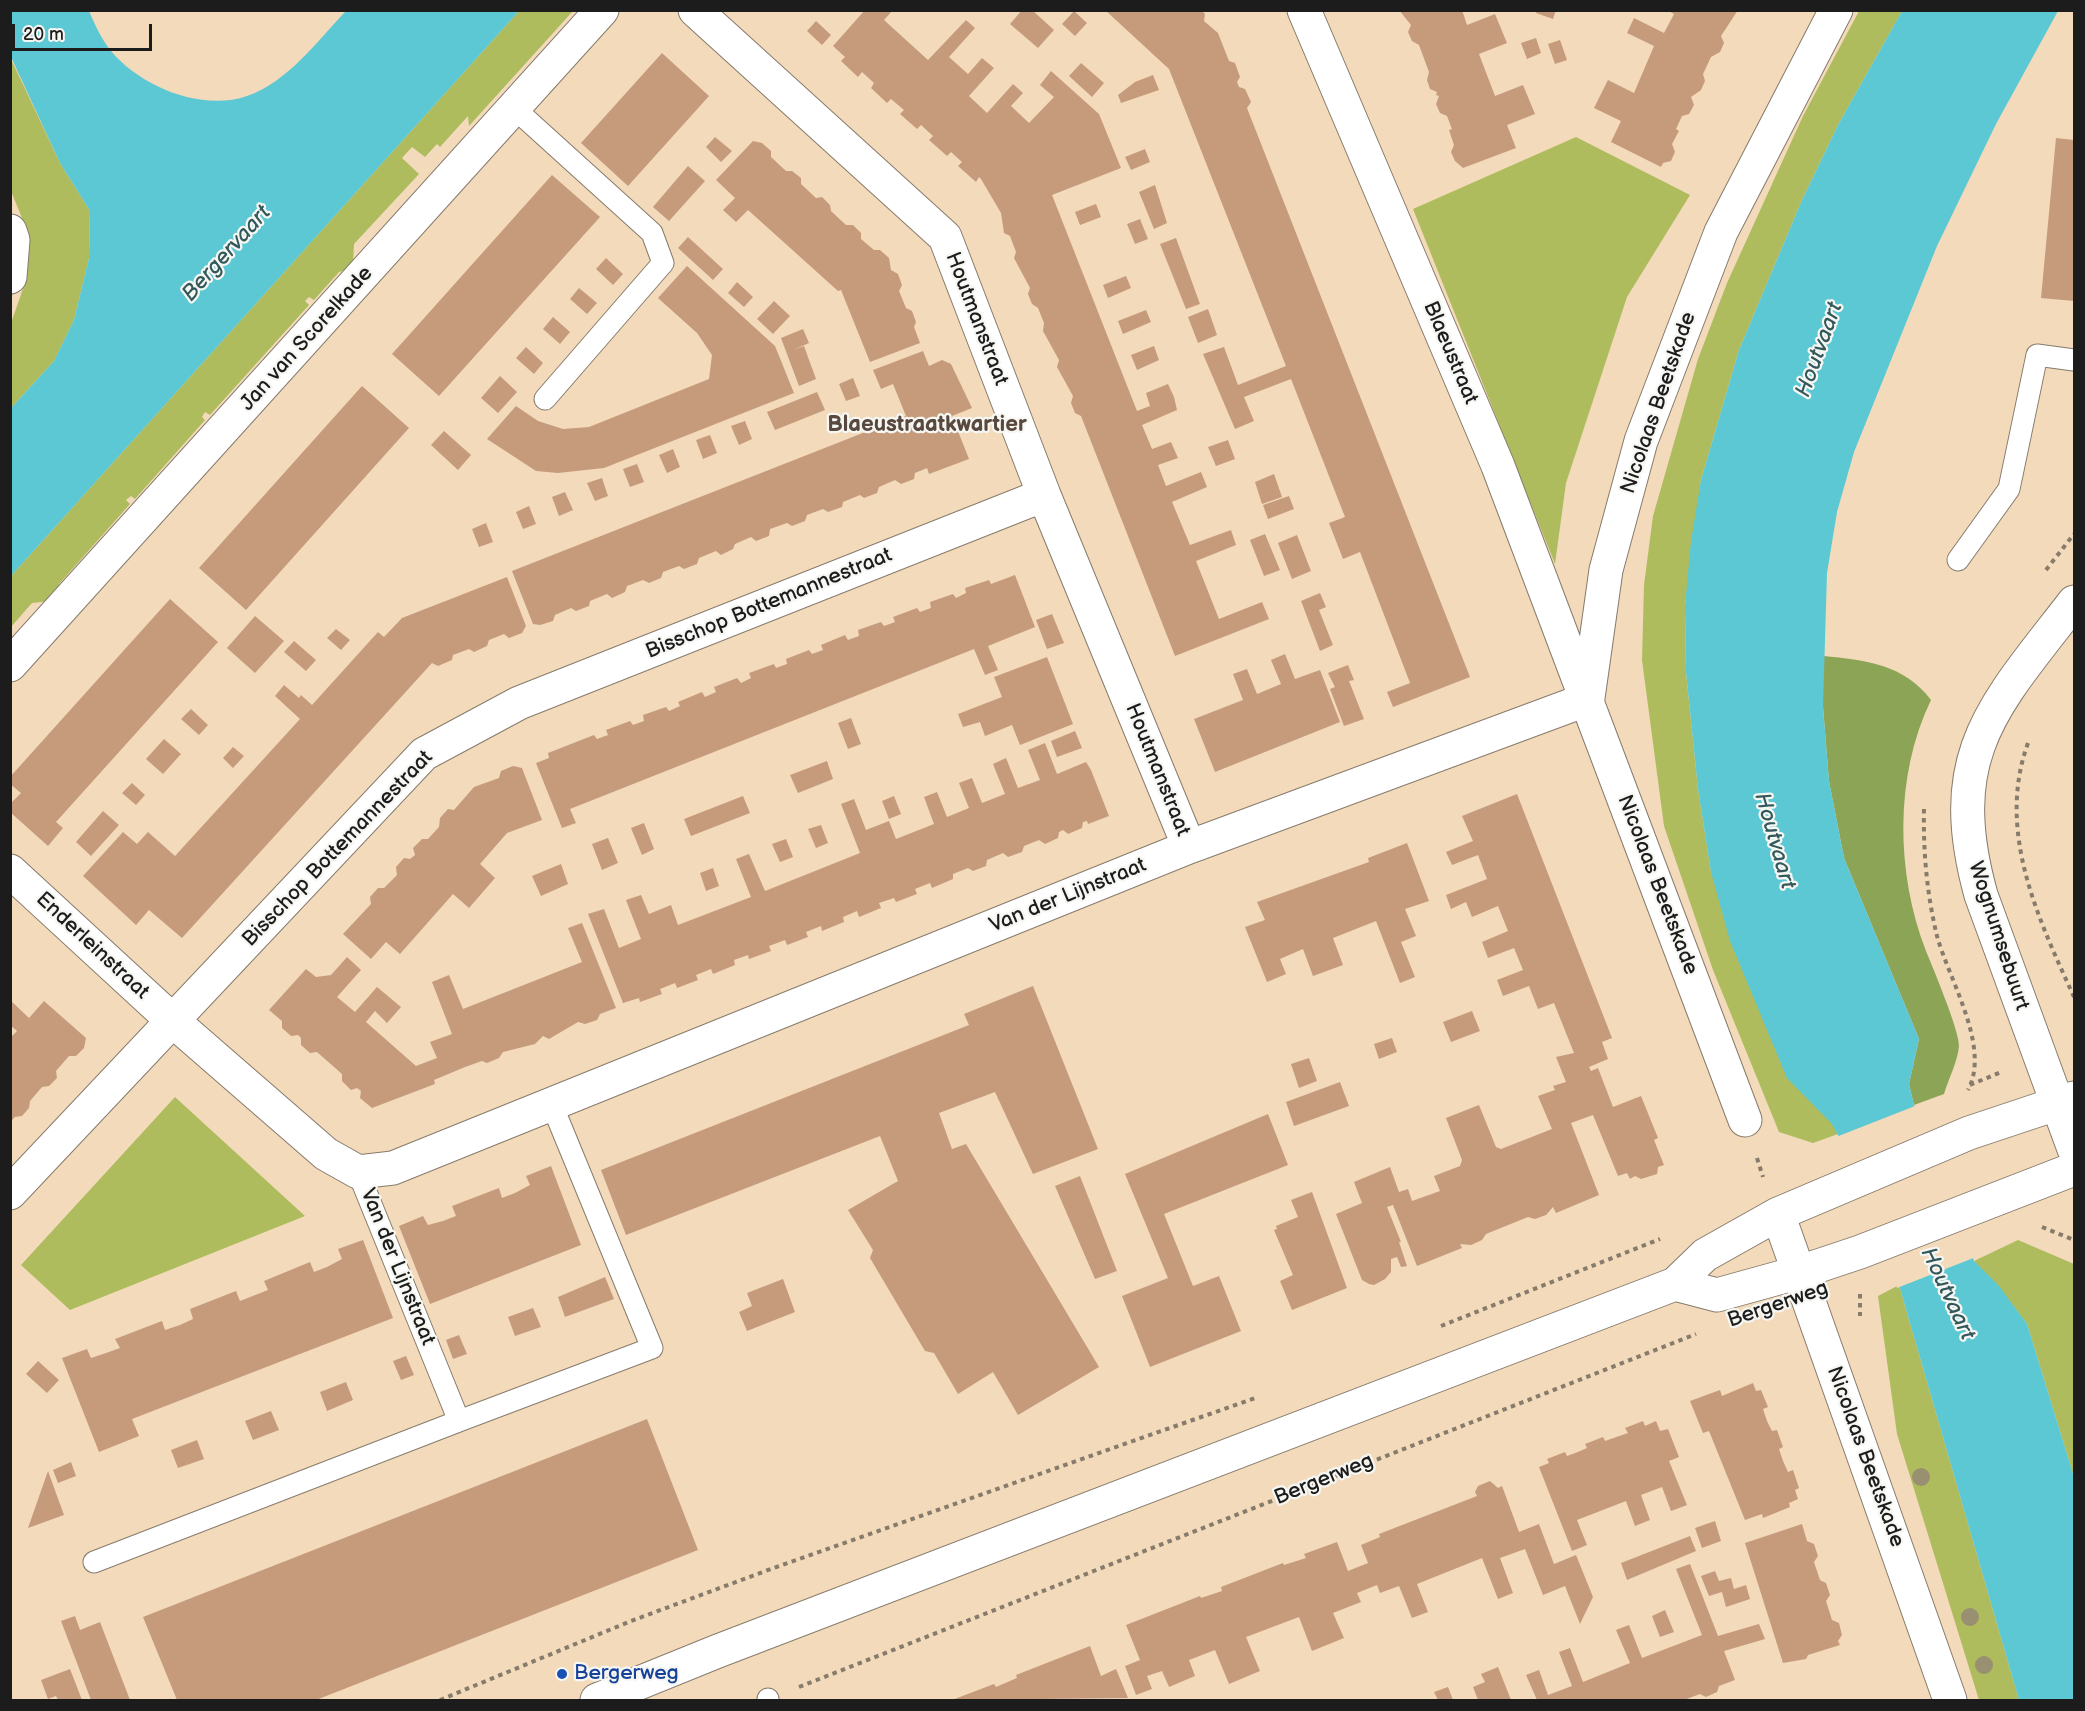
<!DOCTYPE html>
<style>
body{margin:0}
#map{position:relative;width:2085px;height:1711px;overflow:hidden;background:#f2dabb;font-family:"Balsamiq Sans",sans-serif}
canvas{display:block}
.frame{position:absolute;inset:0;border:12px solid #1c1c1c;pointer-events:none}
.scale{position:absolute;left:12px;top:24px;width:140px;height:27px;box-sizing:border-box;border:3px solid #1c1c1c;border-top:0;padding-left:8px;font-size:18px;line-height:21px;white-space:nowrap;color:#1c1c1c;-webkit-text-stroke:4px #f6f6f2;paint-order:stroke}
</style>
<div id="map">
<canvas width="2085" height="1711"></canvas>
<div class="frame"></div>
<div class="scale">20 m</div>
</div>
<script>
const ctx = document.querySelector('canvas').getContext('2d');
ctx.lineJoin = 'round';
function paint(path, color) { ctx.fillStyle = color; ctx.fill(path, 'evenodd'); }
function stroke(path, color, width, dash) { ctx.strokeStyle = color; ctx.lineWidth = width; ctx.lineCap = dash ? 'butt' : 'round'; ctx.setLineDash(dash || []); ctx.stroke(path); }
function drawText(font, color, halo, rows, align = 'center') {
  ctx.font = font + ' "Balsamiq Sans",sans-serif'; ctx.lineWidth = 4.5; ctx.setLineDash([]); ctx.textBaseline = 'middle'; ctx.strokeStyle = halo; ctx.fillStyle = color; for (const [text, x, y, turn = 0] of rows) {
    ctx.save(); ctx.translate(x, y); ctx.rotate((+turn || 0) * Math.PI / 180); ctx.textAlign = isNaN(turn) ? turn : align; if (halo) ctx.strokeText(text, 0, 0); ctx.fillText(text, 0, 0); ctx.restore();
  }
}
paint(new Path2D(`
 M519,11H573L469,126L468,116L440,147L437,144L425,157L412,147L402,158L419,174L354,244L353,264L349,269L339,272L314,300L309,297L305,301L309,305L210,415L205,412L202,417L205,420L135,499L131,496L126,500L130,504L59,584L57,596L51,601L32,603L11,627V576Z
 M1859,11H1902L1838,125L1802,200L1739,350L1701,480L1685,606L1686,672L1698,789L1711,872L1838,1134L1813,1143L1779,1132L1713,970L1664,826L1642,660L1644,585L1653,516L1698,359L1727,283L1803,116Z
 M10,57L60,163L90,211L89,258L74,320L54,361L11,408V323L24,286L26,257L22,218L11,191Z
 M1576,137L1690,195L1627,297L1566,483L1555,564L1413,209Z
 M175,1097L305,1216L70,1310L21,1265Z
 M2018,1240L2074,1264V1477L2027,1324L1974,1261Z
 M1899,1285L2019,1700H1979L1897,1434L1878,1296Z`), '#afbc5e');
paint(new Path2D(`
 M1823,656C1865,660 1904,664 1931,700C1894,776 1896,874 1926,951C1933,968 1960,1032 1959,1046C1958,1061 1948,1080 1944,1094L1914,1105L1909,1084L1919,1039L1844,858L1829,781L1823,707Z`), '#8ba455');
paint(new Path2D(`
 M11,10L89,11C94,23 102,40 111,51C140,86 201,112 247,96C287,83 318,40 346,11H519L11,576V408L54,361L74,320L89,258L90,211L60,163L11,57Z
 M1902,11H2058L1996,124L1937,246L1854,452L1837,512L1827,573L1823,707L1829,781L1844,858L1919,1039L1909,1084L1914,1105L1974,1261L1999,1286L2027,1324L2074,1477V1700H2019L1899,1285L1855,1167L1832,1124L1787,1078L1730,941L1711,872L1698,789L1686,672L1685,606L1691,541L1701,480L1739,350L1802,200L1838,125Z`), '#5cc8d4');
paint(new Path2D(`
 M1915,1106L1976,1257L1897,1288L1852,1168L1836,1137Z`), '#f2dabb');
paint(new Path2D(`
 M865,10H893L884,20L928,60L966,20L975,28L949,57L968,74L982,58L994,68L969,96L987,113L1013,84L1023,93L1011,106L1029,123L1054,97L1040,85L1051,71L1099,114L1121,168L1052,195L1137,411L1150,406L1146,393L1168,384L1174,397L1177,410L1142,425L1152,449L1171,442L1178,458L1158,465L1166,486L1201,472L1207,487L1172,502L1190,545L1231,530L1236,545L1196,561L1219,619L1262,602L1269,619L1175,656L1081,416L1075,413L1071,403L1073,396L1057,367L1059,360L1043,331L1044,323L1038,308L1032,304L1028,294L1030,288L1014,258L1016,252L1010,236L1004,233L1001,213L981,179L979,177L976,182L958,166L962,162L951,152L947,156L929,140L933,136L921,125L917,129L900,114L904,110L891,99L887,103L871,88L874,83L862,72L858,77L841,61L845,57L833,46Z
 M1022,10H1032L1054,30L1038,48L1010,24Z
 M1105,10H1201L1205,14L1204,21L1218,33L1229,61L1235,63L1240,77L1237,82L1239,87L1245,89L1251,102L1247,108L1470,677L1393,707L1387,692L1410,683L1360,552L1343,559L1329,523L1345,517L1291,379L1244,397L1254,421L1235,429L1203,354L1224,347L1238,385L1286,366L1169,69Z
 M1399,10H1462L1467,25L1495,14L1507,43L1479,54L1495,96L1523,85L1535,114L1507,125L1516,148L1463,168L1455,161L1451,152L1454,145L1449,130L1452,129L1447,116L1440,113L1436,104L1439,96L1436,95L1437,92L1430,89L1427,80L1429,72L1419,45L1412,41L1408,32L1411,25Z
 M1537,10H1556L1553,19L1536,13Z
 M1667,10H1738L1721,36L1724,43L1720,52L1711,57L1703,74L1705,81L1701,90L1691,97L1694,105L1689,114L1682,116L1676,129L1679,131L1672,144L1675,152L1671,161L1663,163L1661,167L1611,142L1621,121L1594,108L1608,80L1634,93L1654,46L1627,33L1634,18L1664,33L1674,14Z
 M1074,11L1087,23L1075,36L1062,24Z
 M816,21L831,35L822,45L807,31Z
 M1536,38L1541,53L1527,59L1521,43Z
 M1560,40L1567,60L1555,64L1548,44Z
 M662,53L709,96L628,186L581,143Z
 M1081,63L1104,83L1092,97L1069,76Z
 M1153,75L1159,90L1121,103L1118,95L1135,82Z
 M715,137L732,151L721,162L706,147Z
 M2056,138L2074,140V301L2041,298Z
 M753,141L762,143L771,151V157L786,171H792L801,178V184L816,198L822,197L830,205L831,211L846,225H853L861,233V239L874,250H880L889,258L891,270L898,274L902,285L899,291L906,308L912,311L916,322L914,327L920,343L870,362L841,290L838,291L748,210L736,222L723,210L735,198L716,180Z
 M1145,149L1150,162L1131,170L1125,157Z
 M688,166L705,181L669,221L653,207Z
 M552,175L600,217L439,396L392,354Z
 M1155,185L1167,223L1154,229L1139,192Z
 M1096,204L1101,217L1080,225L1075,212Z
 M1140,219L1148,239L1135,244L1127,224Z
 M688,237L723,269L713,280L678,248Z
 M1176,238L1200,304L1186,309L1160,244Z
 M606,258L623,274L613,285L596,269Z
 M687,266L775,346L794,393L604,468L558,473L536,471L487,439L516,406L538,421L563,429L589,427L709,379L712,355L697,333L658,298Z
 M1126,276L1131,288L1108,298L1103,285Z
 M737,282L753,297L744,307L728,293Z
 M579,288L597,303L587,314L570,299Z
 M774,301L790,316L773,334L757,319Z
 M1208,309L1217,335L1198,343L1188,317Z
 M1146,310L1151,322L1123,334L1118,321Z
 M553,317L570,332L560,344L543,329Z
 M803,329L809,343L793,350L804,346L816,379L799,386L781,338Z
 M1154,346L1159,360L1137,370L1131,355Z
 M526,347L543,363L534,374L516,358Z
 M923,351L929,366L942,360L951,364L972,408L952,416L969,459L929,474L927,468L915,473L914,479L901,484L895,480L879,487L877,493L864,498L860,495L843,502L842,507L828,512L823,509L807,515L805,521L792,526L787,523L770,529L769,536L756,541L751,537L735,544L733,549L721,555L716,551L699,558L697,564L684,569L679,566L663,572L661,578L649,583L643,580L627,586L625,592L612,598L607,594L590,601L589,606L576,611L571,608L555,615L553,621L540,625L533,624L512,571L906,416L893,384L881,389L873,370Z
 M500,376L517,392L498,413L481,398Z
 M853,378L860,396L846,401L839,384Z
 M362,386L409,428L246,610L199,568Z
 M817,392L825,410L775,430L767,412Z
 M745,421L752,439L739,445L731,426Z
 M444,431L471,455L458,470L431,445Z
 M710,435L717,453L703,459L696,440Z
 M1228,440L1235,459L1216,466L1208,447Z
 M673,449L680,467L667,473L659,455Z
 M637,464L644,482L630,487L623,469Z
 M1274,474L1282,497L1262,504L1255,482Z
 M602,478L608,496L595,501L587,483Z
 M565,492L573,510L559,516L552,497Z
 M1289,496L1294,509L1268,519L1263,505Z
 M529,506L536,524L523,529L516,512Z
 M486,523L493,542L479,547L472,529Z
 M1265,534L1280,570L1264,576L1250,540Z
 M1297,535L1311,571L1292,579L1278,543Z
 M1015,575L1035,627L988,646L998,670L985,675L974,649L570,809L576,823L562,828L536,763L549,758L548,753L594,735L597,739L608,735L606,730L630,721L633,725L644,721L643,715L666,707L669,711L680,706L678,702L702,692L705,697L716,692L714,687L737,678L741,683L751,678L749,673L774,664L776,668L787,664L786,659L809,650L812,654L823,650L821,645L845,635L848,640L859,636L858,630L881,622L884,626L895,622L893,617L917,608L920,612L931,608L930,602L953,594L956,598L966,593L965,588L989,580L991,584Z
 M507,577L526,626L522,633L509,638L504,634L489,640L487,646L474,652L469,649L453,655L452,660L438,666L432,663L182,938L149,910L136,925L83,876L123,832L137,844L148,832L175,856L300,719L275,696L284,685L299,698L301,695L312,705L378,632L384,637L402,618Z
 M1320,593L1326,607L1319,610L1333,645L1320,651L1301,601Z
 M170,599L218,642L56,822L63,828L48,846L10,812V804L21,793L10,784V777Z
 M1052,614L1064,643L1047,649L1036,620Z
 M255,616L284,641L255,673L227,648Z
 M336,629L350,640L341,650L327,638Z
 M294,641L316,660L306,671L284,652Z
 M1285,654L1295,679L1320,670L1340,722L1215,772L1194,719L1243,700L1233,674L1247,669L1257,694L1281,684L1271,660Z
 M1047,657L1073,724L1020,745L1012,725L985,736L980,722L963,727L958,714L1002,697L994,677Z
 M1348,665L1354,680L1349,681L1364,719L1344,726L1330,689L1335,687L1328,673Z
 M191,709L208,725L199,735L181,719Z
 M851,718L861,744L848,749L838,723Z
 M1075,731L1082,748L1057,757L1051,741Z
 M164,739L181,754L163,774L146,759Z
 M1045,743L1057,774L1086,762L1091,770L1109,816L1088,824L1087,821L1083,822L1082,828L1068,834L1063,830L1059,832L1058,838L1045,844L1039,840L1024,846L1022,852L1008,857L1003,853L987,860L986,866L973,871L968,868L953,874V879L932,888L930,883L915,889L917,894L896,902L894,898L879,903L881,908L859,917L857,911L843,917L844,922L822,931L821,926L806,932L808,937L787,945L785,940L769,946L771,951L749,959L748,955L734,960L735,965L713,974L711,969L696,975L698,980L677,988L675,983L660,989L662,994L640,1002L639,998L623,1003L588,914L604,909L619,948L641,939L626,900L641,895L649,914L671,905L678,925L751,897L736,859L749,854L765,891L860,853L841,804L854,799L866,830L889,821L896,839L934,824L924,797L937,792L947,817L969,808L959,783L972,778L982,803L1005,794L993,764L1006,758L1018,788L1040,780L1028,750Z
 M233,747L244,756L233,768L223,758Z
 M827,761L833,779L798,793L790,775Z
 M513,766L522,768L542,820L507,833L480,864L495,878L469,908L453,894L400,954L386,942L371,959L343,934L371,904L370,897L378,888H384L397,875L396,867L404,858L410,859L415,855L413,848L422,839H428L439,827L440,818L448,809L454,810L474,787L499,778L501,771Z
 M132,783L145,795L136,805L122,793Z
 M1517,794L1612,1038L1602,1042L1608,1059L1589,1067L1591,1071L1598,1068L1613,1107L1641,1096L1658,1138L1654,1140L1664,1165L1658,1167L1657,1174L1641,1179L1635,1176L1630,1179L1627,1173L1618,1176L1593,1115L1571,1123L1599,1195L1556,1213L1553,1207L1546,1215L1535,1219L1528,1217L1486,1234L1482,1240L1471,1245L1460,1244L1462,1248L1417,1266L1393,1205L1387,1207L1401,1242H1399L1407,1266L1401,1267L1397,1257L1391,1259V1272L1385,1279L1374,1285L1369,1284L1362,1280L1336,1214L1362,1203L1354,1182L1390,1167L1399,1192L1408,1189L1412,1201L1440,1191L1434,1176L1460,1166L1462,1160L1446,1118L1479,1105L1496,1147L1501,1149L1552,1129L1538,1096L1555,1090L1553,1086L1566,1082L1556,1057L1574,1053L1554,1003L1538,1009L1529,986L1503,996L1497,980L1523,970L1514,948L1488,958L1482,942L1508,931L1498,906L1472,917L1466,902L1451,909L1446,895L1487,879L1478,855L1452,865L1446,852L1473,841L1462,816Z
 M743,796L750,813L691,836L684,819Z
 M894,796L901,814L889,819L882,801Z
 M103,811L119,825L91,856L76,842Z
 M644,823L654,849L642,855L631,828Z
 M821,825L828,843L816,848L808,829Z
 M608,838L618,863L602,870L592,844Z
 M786,839L793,857L780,862L772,844Z
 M1407,843L1429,901L1405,909L1416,936L1401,942L1415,977L1400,983L1376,921L1333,938L1343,965L1313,976L1303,949L1280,959L1286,974L1267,982L1245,927L1265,920L1257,902L1369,862L1368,858Z
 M561,864L568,884L541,896L532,876Z
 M713,868L719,886L706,891L700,873Z
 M582,923L616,1008L600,1014L597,1020L585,1024L578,1022L549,1039L543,1036L535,1044L503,1052L499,1058L487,1063L482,1061L465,1067L434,1080L435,1084L372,1108L360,1098L361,1091L357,1088L351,1090L342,1081V1074L317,1052L310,1053L301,1045V1038L298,1035L291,1036L282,1028V1021L269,1010L306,969L316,977L331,975L347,957L361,970L337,997L355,1012L377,987L401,1007L387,1023L375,1011L366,1022L416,1066L437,1058L430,1042L452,1034L432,982L449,975L463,1009L582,962L568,928Z
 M1033,986L1098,1149L1033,1174L995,1092L939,1113L952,1149L966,1144L1099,1367L1018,1415L993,1372L958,1394L934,1353L925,1351L870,1258L873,1250L848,1210L898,1181L880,1136L626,1235L601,1170L969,1025L964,1014Z
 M10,1000L29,1018L44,1001L86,1038L84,1048L76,1056H69L56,1071L57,1078L49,1086L42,1087L30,1101L29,1108L22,1116L15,1117L10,1122V1038L17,1031L10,1025Z
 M1472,1011L1480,1031L1451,1042L1443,1022Z
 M1392,1038L1397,1052L1379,1059L1374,1044Z
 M1309,1058L1317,1081L1299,1088L1291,1064Z
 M1340,1082L1349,1106L1294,1126L1286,1102Z
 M1268,1114L1288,1165L1164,1214L1193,1286L1219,1276L1241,1331L1150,1367L1122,1296L1168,1278L1125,1174Z
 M551,1166L581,1245L430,1304L399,1226L423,1216L428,1225L443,1221L456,1216L452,1206L499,1188L502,1198L515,1193L530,1185L526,1176Z
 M1080,1176L1117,1271L1095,1279L1055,1186Z
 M1312,1192L1347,1288L1292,1310L1280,1281L1293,1275L1274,1230L1277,1229L1276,1226L1298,1217L1291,1200Z
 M363,1240L393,1318L132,1419L139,1436L99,1452L62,1358L87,1349L91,1358L106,1353L120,1348L115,1339L162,1321L165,1330L180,1325L193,1319L190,1309L236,1291L240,1301L268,1290L264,1281L310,1262L314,1272L327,1267L342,1259L338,1249Z
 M605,1277L614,1299L565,1317L558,1297Z
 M783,1279L795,1312L747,1331L739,1312L752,1306L747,1293Z
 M533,1308L541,1327L515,1336L508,1317Z
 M459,1335L467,1354L453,1359L446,1340Z
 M406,1356L414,1375L401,1380L393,1361Z
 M38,1361L59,1380L47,1393L26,1374Z
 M346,1382L353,1400L327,1411L320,1392Z
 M1753,1383L1756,1391L1761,1390L1768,1407L1763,1409L1767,1421L1772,1431L1777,1430L1783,1447L1779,1449L1783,1461L1788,1472L1793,1470L1799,1488L1795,1490L1798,1499L1789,1503L1790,1507L1763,1518L1762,1514L1745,1520L1709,1431L1703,1433L1690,1401L1720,1390L1722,1396Z
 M271,1411L279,1430L253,1440L245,1421Z
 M647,1419L698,1550L316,1700H177L143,1617Z
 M1643,1421L1645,1426L1656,1421L1660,1431L1668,1429L1679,1457L1669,1461L1687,1505L1671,1511L1662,1487L1641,1495L1650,1520L1635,1526L1626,1501L1577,1520L1587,1545L1572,1551L1539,1467L1549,1463L1547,1459L1565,1452L1567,1456L1578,1452L1587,1448L1585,1444L1603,1437L1605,1441L1628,1433L1625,1428Z
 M197,1440L204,1459L178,1468L171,1450Z
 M71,1462L76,1476L58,1483L53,1470Z
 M48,1471L64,1515L28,1528Z
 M1490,1481L1498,1488L1502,1486L1519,1532L1539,1524L1554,1564L1576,1555L1593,1597L1580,1624L1565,1586L1543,1595L1525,1549L1500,1558L1513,1593L1498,1599L1482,1558L1417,1584L1428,1612L1412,1618L1399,1586L1380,1593L1377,1585L1357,1593L1361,1602L1333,1613L1344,1638L1312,1651L1299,1617L1246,1637L1260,1671L1229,1684L1215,1650L1189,1660L1195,1676L1169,1687L1162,1671L1147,1676L1152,1689L1136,1695L1125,1666L1140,1660L1126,1625L1200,1596L1201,1598L1222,1591L1221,1587L1283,1563L1284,1565L1306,1558L1304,1554L1337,1542L1348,1571L1368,1563L1361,1545L1380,1537L1379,1534L1477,1496L1475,1492L1478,1486Z
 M1715,1521L1721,1541L1702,1548L1695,1528Z
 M1802,1524L1807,1541L1814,1544L1818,1556L1814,1562L1820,1580L1826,1583L1830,1595L1826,1601L1832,1620L1839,1623L1842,1635L1838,1641L1840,1645L1808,1655L1806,1659L1783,1663L1745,1543Z
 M1690,1536L1696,1551L1627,1580L1621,1563Z
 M1690,1564L1718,1636L1759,1624L1765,1639L1724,1651L1735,1680L1719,1686L1717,1692L1706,1697L1700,1694L1684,1700H1537L1526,1675L1539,1670L1548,1695L1572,1686L1559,1652L1570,1648L1583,1682L1630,1663L1616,1630L1629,1625L1642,1658L1702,1635L1676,1569Z
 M1715,1571L1719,1581L1731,1578L1734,1589L1746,1585L1750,1599L1726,1607L1722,1592L1709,1596L1701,1576Z
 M1665,1610L1674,1632L1660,1637L1652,1616Z
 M75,1616L80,1630L100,1622L130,1700H91L61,1621Z
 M1090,1646L1101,1676L1116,1669L1128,1698L952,1700L994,1684L996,1687L1017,1678L1016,1675Z
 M1498,1667L1511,1700H1478L1473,1687L1485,1682L1481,1674Z
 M70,1669L82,1700H58L56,1696L48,1699L41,1680Z
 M1448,1687L1453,1700H1438L1434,1692Z`), '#c69b7c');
const lane = new Path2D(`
 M514,108L652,233L663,263L545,399
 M1958,560L2009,489L2037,355L2074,360
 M459,1421L652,1348L552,1105
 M94,1562L459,1421L358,1172
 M768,1699V1700`);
const street = new Path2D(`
 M695,10L945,237L1044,495L1189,847
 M1304,10L1498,466L1745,1120
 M10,231L13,240L10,277
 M10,665L602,10
 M1588,698L1606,570L1641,441L1721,232L1836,10
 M10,871L173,1021L326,1154L358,1172L393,1168L1189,847L1588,699
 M10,1193L424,754L519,703L1044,495`);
const secondary = new Path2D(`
 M2074,602C1993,707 1942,754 1981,895L2074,1149
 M1778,1214L1950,1700
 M1675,1284L1717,1295L1800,1272L1860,1252L2074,1169
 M597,1700L718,1651L1675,1284L1705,1255L1778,1214L1969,1133L2074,1098`);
stroke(lane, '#877b6c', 23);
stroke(street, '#877b6c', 35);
stroke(secondary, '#877b6c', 35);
stroke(new Path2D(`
 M2046,570L2074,534
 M2028,743C1996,831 2038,918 2074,997
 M1924,809C1923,851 1927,895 1937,936C1949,980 1991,1047 1968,1090
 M1970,1085L2001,1072
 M1757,1158L1763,1177
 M2042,1227L2074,1240
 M1860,1294V1316
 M1441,1326L1660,1239
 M799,1687L1696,1334
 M440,1700L631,1621L779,1566L1255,1398`), '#877b6c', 4, [4.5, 4.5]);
stroke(lane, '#fff', 21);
stroke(street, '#fff', 33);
stroke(secondary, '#fff', 33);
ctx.fillStyle = '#989070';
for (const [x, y] of [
 [1921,1477],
 [1970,1617],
 [1984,1665]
]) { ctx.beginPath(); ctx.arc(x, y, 9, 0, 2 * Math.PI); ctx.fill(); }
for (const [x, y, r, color] of [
 [562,1674,6,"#1a4fb4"]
]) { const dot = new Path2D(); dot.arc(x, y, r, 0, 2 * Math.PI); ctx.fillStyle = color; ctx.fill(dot); stroke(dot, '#f6f6f2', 2); }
drawText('21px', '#1c1c1c', '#f6f6f2', [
 ["Houtmanstraat",976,319,69],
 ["Jan van Scorelkade",307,339,-48],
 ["Blaeustraat",1450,353,67],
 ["Nicolaas Beetskade",1659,403,-71],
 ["Bisschop Bottemannestraat",769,604,-22],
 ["Houtmanstraat",1157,770,68],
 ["Bisschop Bottemannestraat",338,849,-46],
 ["Nicolaas Beetskade",1657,885,69],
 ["Van der Lijnstraat",1068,896,-22],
 ["Wognumsebuurt",1998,936,72],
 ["Enderleinstraat",92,946,43],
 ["Van der Lijnstraat",397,1267,68],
 ["Bergerweg",1778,1305,-19],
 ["Nicolaas Beetskade",1865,1457,70],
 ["Bergerweg",1324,1480,-22]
]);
drawText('21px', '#164399', '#f6f6f2', [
 ["Bergerweg",574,1674]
], 'left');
drawText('italic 22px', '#32585c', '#f6f6f2', [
 ["Bergervaart",227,254,-48],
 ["Houtvaart",1820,350,-70],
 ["Houtvaart",1774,841,74],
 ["Houtvaart",1947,1294,65]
]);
drawText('bold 22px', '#58483e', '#f6f6f2', [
 ["Blaeustraatkwartier",927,425]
]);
</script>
